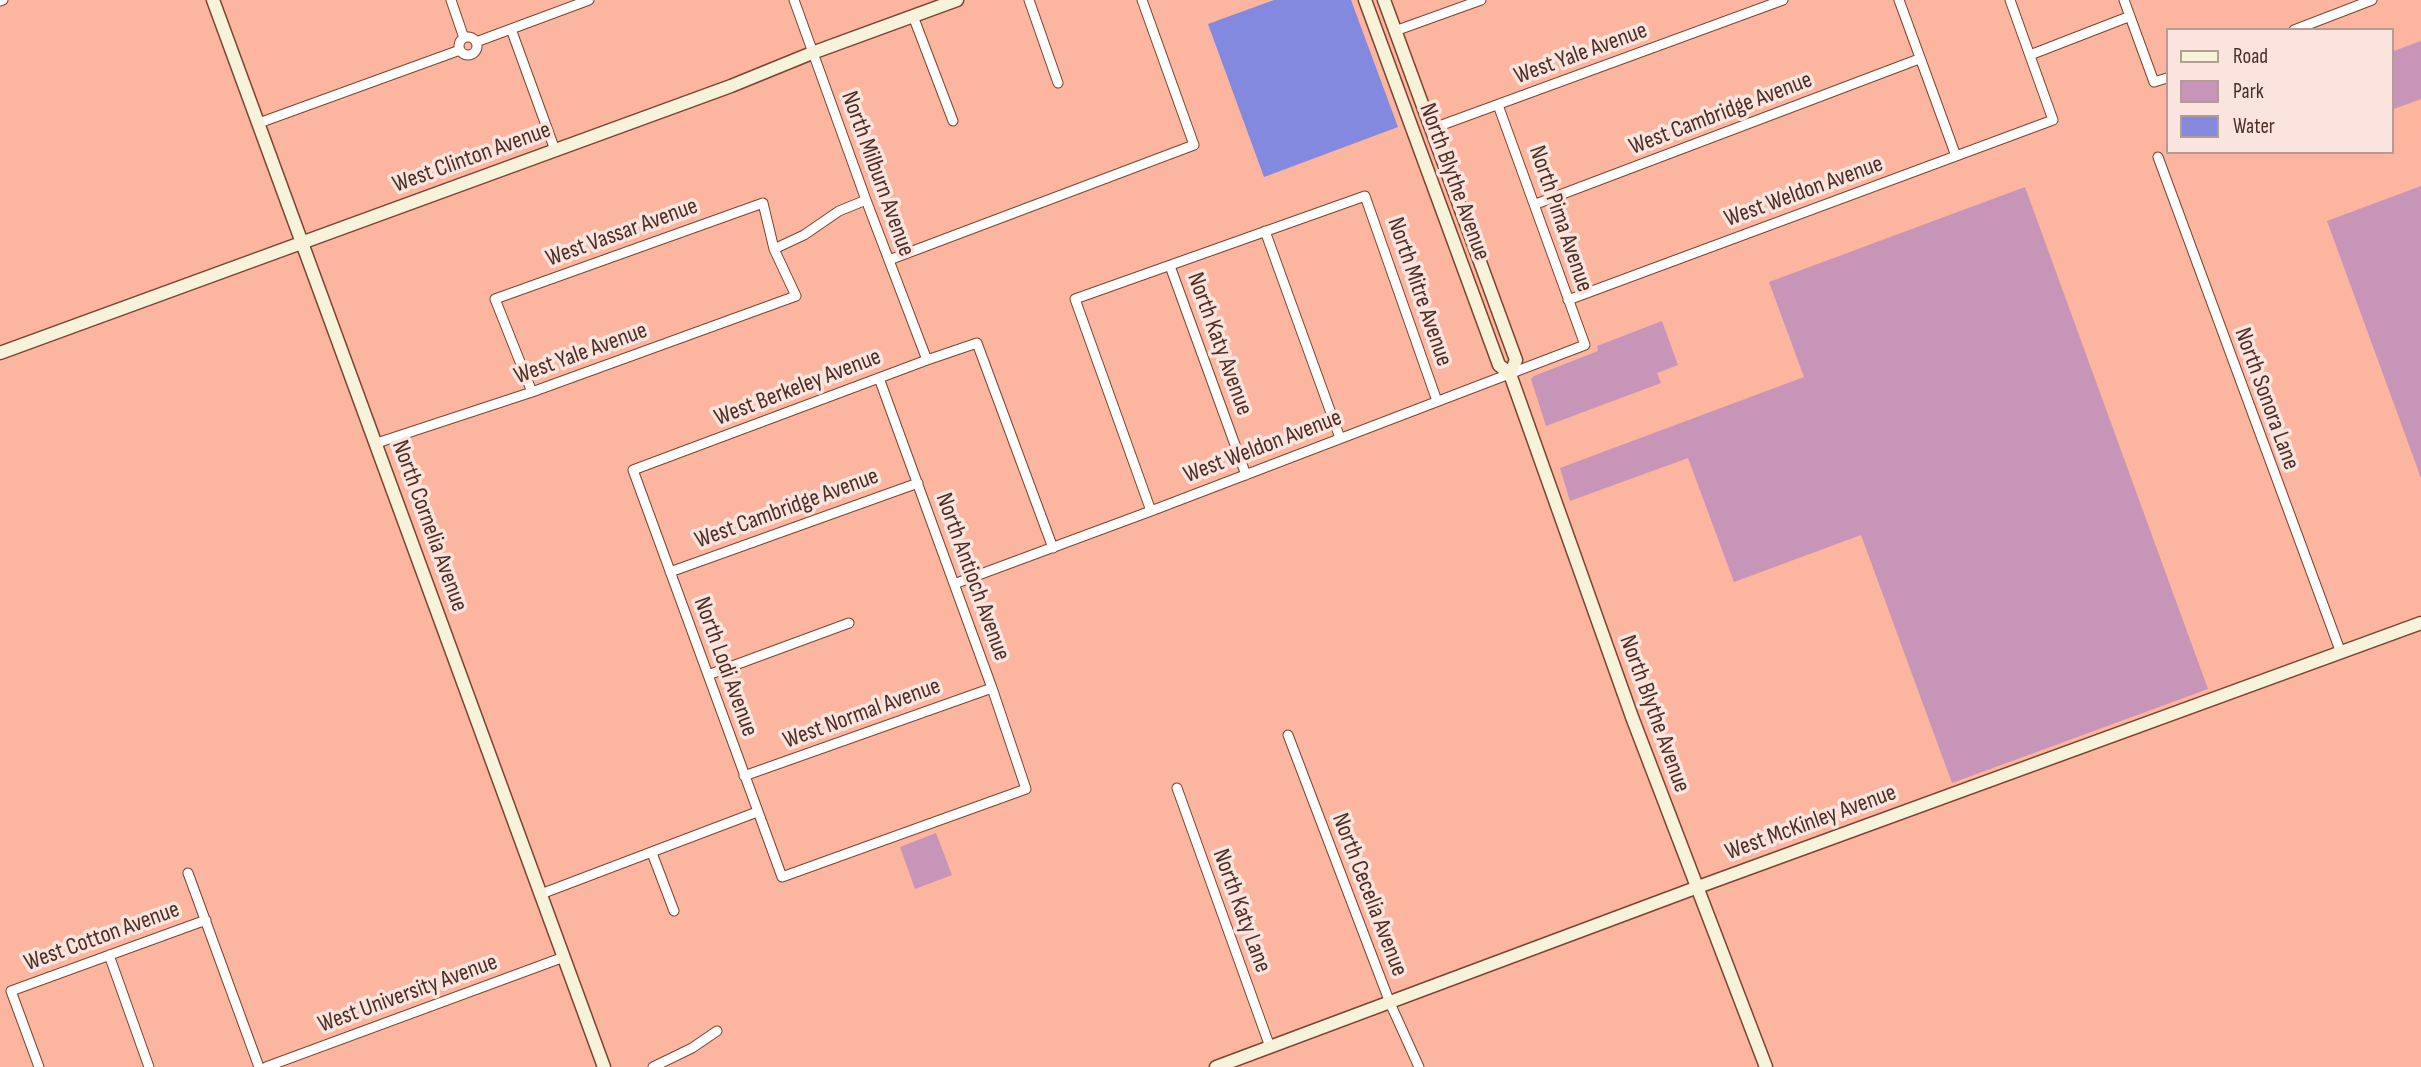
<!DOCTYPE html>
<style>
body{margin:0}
#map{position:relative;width:2421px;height:1067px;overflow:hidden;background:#fcb59e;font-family:"Sofia Sans Condensed",sans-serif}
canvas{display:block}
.legend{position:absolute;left:2166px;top:28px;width:228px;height:126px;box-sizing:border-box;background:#fae4dd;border:2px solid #b49b93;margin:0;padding:9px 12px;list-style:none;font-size:21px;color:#4b2e25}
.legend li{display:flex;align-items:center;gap:14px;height:35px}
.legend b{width:35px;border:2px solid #b49b93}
</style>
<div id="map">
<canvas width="2421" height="1067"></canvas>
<ul class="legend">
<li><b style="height:9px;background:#f7f2da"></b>Road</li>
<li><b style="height:19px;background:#c795b7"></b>Park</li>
<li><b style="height:19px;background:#8289de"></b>Water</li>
</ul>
</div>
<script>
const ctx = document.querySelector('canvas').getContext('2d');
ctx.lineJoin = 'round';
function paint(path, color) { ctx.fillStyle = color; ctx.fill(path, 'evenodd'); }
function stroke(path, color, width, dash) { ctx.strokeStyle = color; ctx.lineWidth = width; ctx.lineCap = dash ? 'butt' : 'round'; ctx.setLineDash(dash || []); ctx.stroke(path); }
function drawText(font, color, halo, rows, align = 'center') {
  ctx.font = font + ' "Sofia Sans Condensed",sans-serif'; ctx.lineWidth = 7; ctx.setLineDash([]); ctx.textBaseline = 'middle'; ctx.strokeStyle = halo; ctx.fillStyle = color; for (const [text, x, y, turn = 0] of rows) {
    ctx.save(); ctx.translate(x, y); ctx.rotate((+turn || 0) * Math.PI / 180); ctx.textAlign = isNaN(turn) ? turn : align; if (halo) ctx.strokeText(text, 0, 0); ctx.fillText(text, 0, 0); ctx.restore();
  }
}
paint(new Path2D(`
 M2421,41V99L2391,110V52Z
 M2421,186V478L2327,221Z
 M2025,187L2208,689L1952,783L1861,535L1734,582L1688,458L1570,501L1560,468L1804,377L1769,282Z
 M1662,321L1678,365L1657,373L1661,383L1546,426L1531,379L1534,376L1598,351L1597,346Z
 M936,833L952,875L915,889L900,847Z`), '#c795b7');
paint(new Path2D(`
 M1274,0H1351L1398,127L1264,177L1208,24Z`), '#8289de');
const street = new Path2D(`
 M451,0L464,38
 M794,0L866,200L927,360
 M1029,0L1058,83
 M1899,0L1956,156
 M2124,0L2154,82L2167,78
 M0,1L3,0
 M913,16L953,121
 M511,29L555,150
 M2294,30L2372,0
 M1395,31L1481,0
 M459 46a9 9 0 1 1 18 0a9 9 0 1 1-18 0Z
 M476,42L589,0
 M2030,55L2128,17
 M259,123L460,50
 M1431,129L1783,0
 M2158,157L2341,653
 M1536,204L1919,59
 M1265,231L1340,438
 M774,249L804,235L839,211L866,200
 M889,260L1194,145L1142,0
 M1170,266L1246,475
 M1568,300L2053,120L2010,0
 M879,378L992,688L1026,789L782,877L633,470L927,360L977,343L1053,548
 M377,443L532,392L796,296L774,249L763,203L495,299L532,392
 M1151,511L1075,299L1365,196L1437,401
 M670,572L918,483
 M954,584L1151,511L1585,345L1498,105
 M708,675L849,623
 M1288,735L1390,1003L1419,1067
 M744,776L992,688
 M1177,788L1270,1047
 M652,853L674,911
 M188,873L259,1067
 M541,894L757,812
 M109,955L149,1067
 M39,1067L11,991L206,920
 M266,1067L564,957
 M653,1067L692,1048L717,1031`);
const secondary = new Path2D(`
 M213,0L604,1067
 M1365,0L1499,365L1510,374L1632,717L1766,1067
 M1384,0L1516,360L1510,374
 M0,353L731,86L812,53L957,0
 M1216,1067L1698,887L2421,623`);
stroke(street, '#7e422e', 11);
stroke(secondary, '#7e422e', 15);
stroke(street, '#fff', 9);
stroke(secondary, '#f7f2da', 12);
drawText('24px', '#4b2e25', '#fae4dd', [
 ["West Yale Avenue",1581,54,-20],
 ["West Cambridge Avenue",1721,114,-21],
 ["West Clinton Avenue",472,158,-20],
 ["North Milburn Avenue",877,174,70],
 ["North Blythe Avenue",1454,182,70],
 ["West Weldon Avenue",1804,192,-20],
 ["North Pima Avenue",1560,219,71],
 ["West Vassar Avenue",622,233,-20],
 ["North Mitre Avenue",1419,292,71],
 ["North Katy Avenue",1219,344,70],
 ["West Yale Avenue",581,354,-20],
 ["West Berkeley Avenue",798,388,-21],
 ["North Sonora Lane",2266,399,70],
 ["West Weldon Avenue",1263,447,-21],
 ["West Cambridge Avenue",787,509,-20],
 ["North Cornelia Avenue",429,526,70],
 ["North Antioch Avenue",972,577,70],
 ["North Lodi Avenue",725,667,70],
 ["West Normal Avenue",862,714,-20],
 ["North Blythe Avenue",1654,714,70],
 ["West McKinley Avenue",1811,823,-20],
 ["North Cecelia Avenue",1369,895,69],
 ["North Katy Lane",1241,911,70],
 ["West Cotton Avenue",102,937,-20],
 ["West University Avenue",408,994,-20]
]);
</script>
